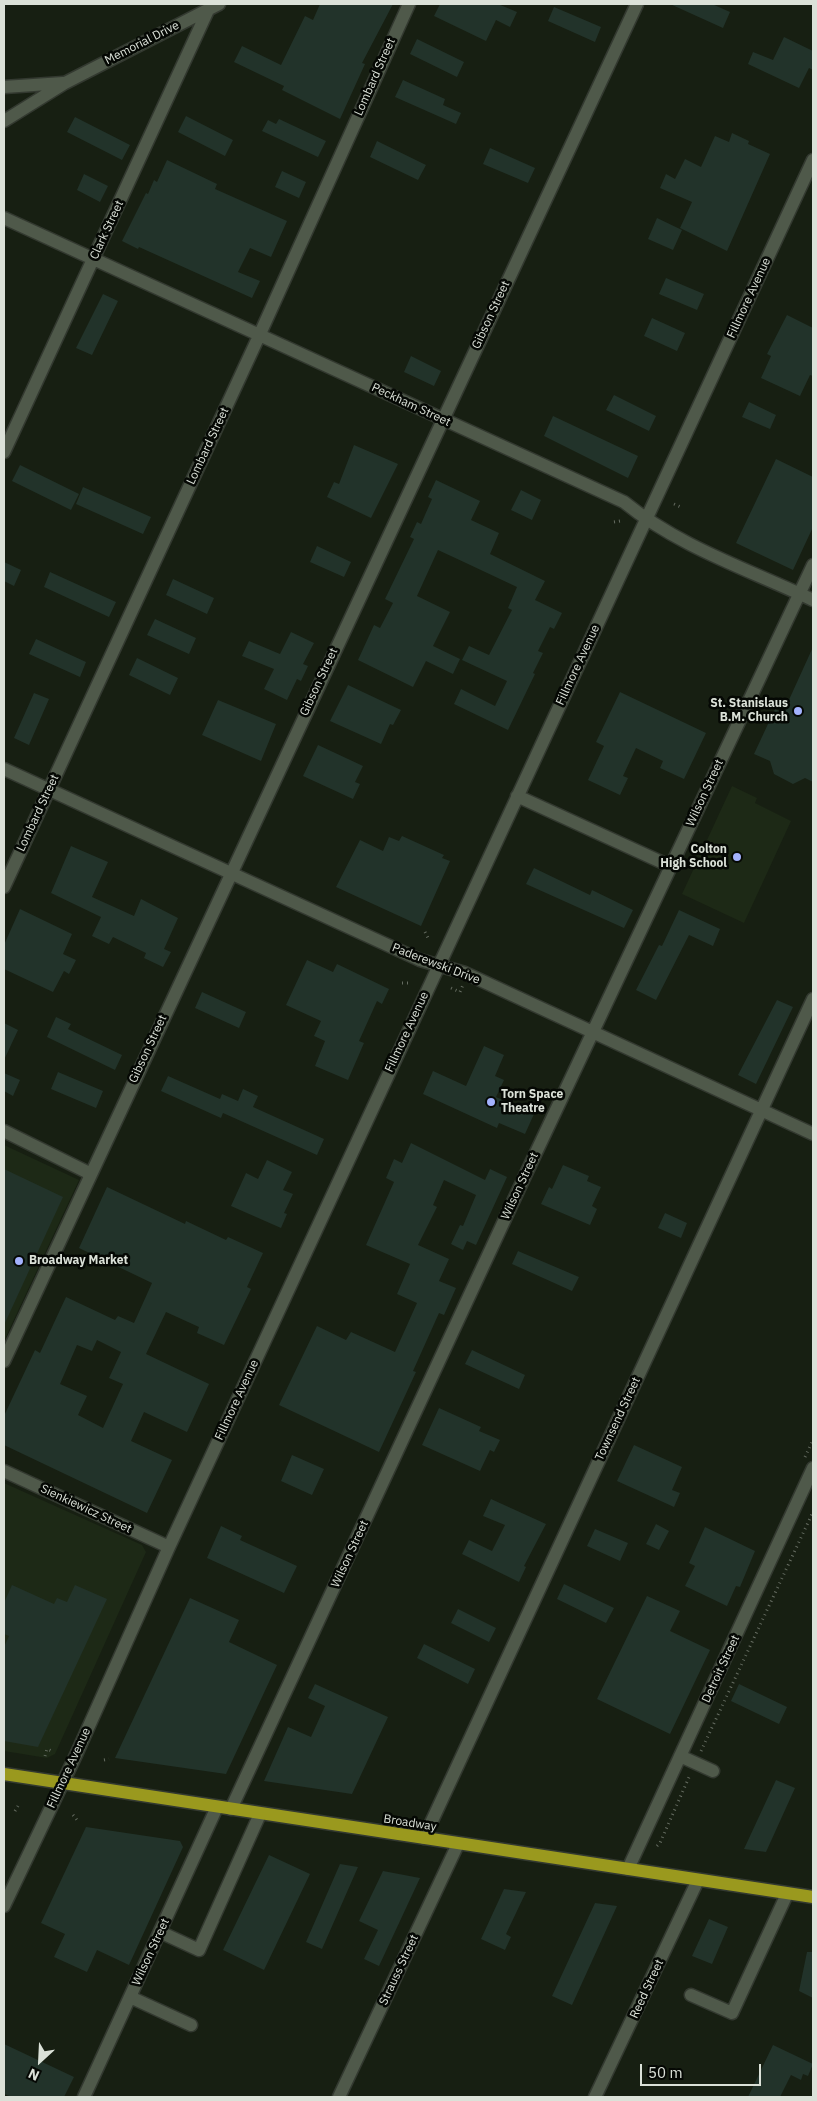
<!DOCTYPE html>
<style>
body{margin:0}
#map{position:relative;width:817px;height:2101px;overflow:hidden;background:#171f12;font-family:"IBM Plex Sans",sans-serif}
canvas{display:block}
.frame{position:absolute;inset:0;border:5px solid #dbe1d8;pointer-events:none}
.north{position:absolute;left:15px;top:2036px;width:50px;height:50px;-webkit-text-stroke:4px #050804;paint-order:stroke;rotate:205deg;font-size:14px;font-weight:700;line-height:20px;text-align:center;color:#dbe1d8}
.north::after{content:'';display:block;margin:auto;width:18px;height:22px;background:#dbe1d8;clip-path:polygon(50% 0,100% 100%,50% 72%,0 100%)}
.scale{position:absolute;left:640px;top:2064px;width:121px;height:22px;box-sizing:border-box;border:2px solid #dbe1d8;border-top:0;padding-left:6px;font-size:15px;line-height:18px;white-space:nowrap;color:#dbe1d8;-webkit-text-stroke:4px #050804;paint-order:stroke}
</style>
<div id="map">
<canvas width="817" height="2101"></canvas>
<div class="frame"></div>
<div class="north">N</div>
<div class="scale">50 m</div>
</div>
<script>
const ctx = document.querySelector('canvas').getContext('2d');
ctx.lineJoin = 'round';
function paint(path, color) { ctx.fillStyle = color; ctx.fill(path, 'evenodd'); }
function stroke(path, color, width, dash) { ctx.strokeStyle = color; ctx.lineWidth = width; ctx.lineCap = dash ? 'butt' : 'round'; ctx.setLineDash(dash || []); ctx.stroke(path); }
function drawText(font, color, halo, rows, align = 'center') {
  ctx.font = font + ' "IBM Plex Sans",sans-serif'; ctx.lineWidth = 5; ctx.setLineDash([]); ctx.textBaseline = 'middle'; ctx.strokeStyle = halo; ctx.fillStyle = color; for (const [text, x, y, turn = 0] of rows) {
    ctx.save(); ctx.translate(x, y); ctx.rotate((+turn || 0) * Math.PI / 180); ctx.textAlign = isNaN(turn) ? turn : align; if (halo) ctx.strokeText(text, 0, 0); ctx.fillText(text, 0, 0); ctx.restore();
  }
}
paint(new Path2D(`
 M732,786L757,798L755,803L791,821L744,923L682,894Z
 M4,1145L79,1180L4,1341Z
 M4,1483L142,1545L146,1552L55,1754L47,1758L4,1751Z`), '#1d2916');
paint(new Path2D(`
 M320,4H393L362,63L365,64L340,119L282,90L284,86L234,62L242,46L281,65L305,16L313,20Z
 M440,4H498L517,12L510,27L496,20L486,41L434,16Z
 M670,4H712L730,12L723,28Z
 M554,7L601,27L595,42L548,21Z
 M784,37L813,51V70L809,68L799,88L748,64L753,52L773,60Z
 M417,39L464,62L457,77L410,54Z
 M403,80L445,99L443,105L461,113L456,124L395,97Z
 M186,116L233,140L225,156L178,132Z
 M75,117L130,145L122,160L67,132Z
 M279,119L326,141L318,157L262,131L268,120L276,124Z
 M732,133L749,141L748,144L770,154L727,251L680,228L692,202L660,188L666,174L675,179L685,159L701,167L715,136L729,142Z
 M377,141L426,165L418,180L370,157Z
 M490,148L535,168L528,183L483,164Z
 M167,160L217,184L215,189L287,221L271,257L250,248L238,272L260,281L252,298L139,247L138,249L122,241L146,193L148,194L154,180L157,182Z
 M282,171L306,182L299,198L275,187Z
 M84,174L108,186L100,202L77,190Z
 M657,218L682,230L673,250L648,239Z
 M666,278L704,294L697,310L659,294Z
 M103,294L118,301L92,355L76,348Z
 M787,315L813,328V376L810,375L800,396L761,378L771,356L767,354Z
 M652,318L685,333L677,351L644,336Z
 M411,356L441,371L434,386L404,372Z
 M614,395L656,416L649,431L606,410Z
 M749,402L776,415L770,429L742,417Z
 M553,416L638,456L628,478L544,436Z
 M354,445L398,464L371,518L327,497L334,482L339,484Z
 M776,459L813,477V527L793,570L736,543Z
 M20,465L79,494L71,510L12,481Z
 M436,480L480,501L471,520L499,533L490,554L545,581L535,600L562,613L554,629L550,627L538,651L543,653L533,673L535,674L508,730L454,704L461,689L495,706L507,681L462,660L469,646L489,655L512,610L508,608L517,587L466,563L438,550L417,596L450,612L433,646L460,659L453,674L426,661L413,687L358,660L374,625L380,628L393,603L385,599L414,539L410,537L417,522L421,524L432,499L428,497Z
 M83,487L151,517L143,534L76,504Z
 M521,490L541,500L532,520L511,510Z
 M317,546L351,562L344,577L310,562Z
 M4,562L21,570L14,586L4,581Z
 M50,572L116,602L109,617L44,587Z
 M173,579L214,598L207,614L166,595Z
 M155,619L196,638L189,654L147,635Z
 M291,632L314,643L303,664L308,666L301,681L297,679L287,700L264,689L274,669L242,656L249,641L280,654Z
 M36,639L86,662L80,677L29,654Z
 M813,647V782L805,778L793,784L774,774L770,761L754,754L775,709L783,713Z
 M137,658L178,678L170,695L129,675Z
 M348,685L401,710L393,725L390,724L381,744L330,721Z
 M620,692L706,733L684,779L660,768L663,761L636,748L623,776L628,778L620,795L588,780L604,746L596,742Z
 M34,693L49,699L29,745L14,738Z
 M218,700L276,724L261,761L202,735Z
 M318,745L363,766L355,782L360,784L353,799L303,776Z
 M402,836L444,855L442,858L450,861L421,926L336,887L360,840L383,851L389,837L399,841Z
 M71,846L108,862L92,897L134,916L141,899L178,918L164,949L171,952L163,967L144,958L146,953L113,937L109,944L92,936L101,917L51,893Z
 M534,868L590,895L592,890L633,910L624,928L526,884Z
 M20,909L72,934L63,954L76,960L69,974L64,971L53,992L4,969V945Z
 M679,910L720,929L713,946L689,935L656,1000L636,990L659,945L662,946Z
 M307,960L333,972L337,964L389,989L382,1004L377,1001L359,1041L364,1043L348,1080L315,1066L325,1041L314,1036L321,1021L286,1005Z
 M202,992L246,1012L239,1028L195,1008Z
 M777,1000L793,1007L756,1084L738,1075Z
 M56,1017L71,1024L68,1029L122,1055L115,1070L47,1037Z
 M4,1023L18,1030L4,1060Z
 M484,1046L504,1055L495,1076L504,1080L496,1097L534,1114L525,1134L499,1123L497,1128L423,1094L433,1071L466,1086Z
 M58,1072L103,1091L96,1108L51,1089Z
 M4,1073L20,1080L13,1096L4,1091Z
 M168,1076L220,1099L222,1094L238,1101L243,1089L258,1096L253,1107L324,1139L317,1155L223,1113L221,1118L161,1091Z
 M411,1143L485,1180L490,1169L507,1177L476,1245L467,1241L463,1250L451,1244L460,1225L463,1226L476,1195L444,1180L433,1205L437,1207L418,1245L449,1259L439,1281L456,1288L444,1315L439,1313L413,1371L416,1372L379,1452L279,1405L317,1326L346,1340L351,1332L395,1352L417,1303L397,1294L410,1264L366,1245L394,1182L386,1178L394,1159L402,1163Z
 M267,1160L292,1172L283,1190L293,1194L284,1213L287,1214L281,1228L231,1206L246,1173L258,1179Z
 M563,1165L589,1176L587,1181L601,1187L592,1206L597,1209L590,1225L541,1204L549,1187L552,1189Z
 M4,1169L63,1197L4,1325Z
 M107,1187L185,1224L186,1221L226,1240L228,1237L263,1253L247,1287L251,1289L224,1345L197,1333L199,1327L166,1312L146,1354L209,1384L187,1432L144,1412L131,1441L172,1460L147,1513L4,1445V1416L35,1350L40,1353L66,1297L115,1320L118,1316L134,1323L152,1283L79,1248ZM97,1340L121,1352L109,1378L123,1384L103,1428L78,1415L87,1396L60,1384L77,1345L92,1351Z
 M665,1213L687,1223L681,1238L658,1228Z
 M518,1251L579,1277L572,1291L512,1264Z
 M472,1350L525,1375L519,1389L465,1364Z
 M439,1408L481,1427L479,1431L500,1440L494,1452L490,1450L480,1471L422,1445Z
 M634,1445L682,1467L672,1490L680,1493L674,1507L617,1481Z
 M292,1455L324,1469L312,1495L281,1481Z
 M491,1499L546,1524L524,1566L526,1567L519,1582L462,1554L469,1540L492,1551L505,1525L483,1516Z
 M656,1524L669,1531L659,1550L646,1544Z
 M221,1526L242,1536L240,1540L297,1566L284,1593L207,1558Z
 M705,1527L755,1551L740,1587L736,1586L727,1606L685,1586L695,1566L689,1563Z
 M595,1529L628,1543L620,1561L587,1546Z
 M564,1584L614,1608L606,1623L557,1599Z
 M12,1585L54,1604L57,1598L67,1602L75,1585L107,1599L38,1747L4,1741V1647L9,1636L4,1634V1603Z
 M647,1596L680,1611L670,1631L710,1650L670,1734L597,1699Z
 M190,1598L239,1620L229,1642L277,1665L226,1774L115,1758Z
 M458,1609L496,1628L489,1642L451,1623Z
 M424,1644L475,1669L468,1684L417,1658Z
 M315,1684L388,1717L352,1794L264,1781L288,1727L311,1737L325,1706L308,1698Z
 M739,1684L787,1707L779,1724L731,1701Z
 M776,1780L795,1788L766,1852L744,1849Z
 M86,1827L180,1841L183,1847L129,1965L97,1950L87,1972L54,1957L65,1934L41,1923Z
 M269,1855L310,1874L264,1970L223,1950Z
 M340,1864L358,1867L322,1949L306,1942Z
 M383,1871L420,1878L379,1966L364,1959L378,1930L359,1921Z
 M504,1889L526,1892L506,1934L511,1937L505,1950L481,1939Z
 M595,1903L617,1906L572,2005L552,1996Z
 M709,1919L728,1927L712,1964L692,1956Z
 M807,1952H813V1998L799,1991Z
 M4,2044L74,2077L64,2097H12L4,2094Z
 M773,2045L813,2064L808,2076L803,2074L801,2080L791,2075L780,2097H748Z`), '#22332a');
const minor = new Path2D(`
 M4,87L63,83
 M4,121L65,83L219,4
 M4,218L624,502C679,547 750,570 813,600
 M4,452L209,8
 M4,769L420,960L465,973L813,1134
 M517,796L670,866
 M4,887L259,336L409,4
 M4,1131L91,1174
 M4,1361L637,4
 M4,1471L169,1547
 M680,1756L713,1771
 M231,1809L524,1178L813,565
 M424,1838L813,999
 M628,1869L813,1468
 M4,1906L76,1755L169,1547L813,160
 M160,1932L199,1950L260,1814
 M691,1995L732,2013L787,1894
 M130,1997L191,2025
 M84,2097L217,1807
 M339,2097L458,1844
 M595,2097L698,1880`);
const major = new Path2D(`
 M4,1774L813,1897`);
stroke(minor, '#333930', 15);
stroke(major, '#333930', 15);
stroke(new Path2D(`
 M674,504L683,508
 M614,522L620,521
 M425,932L429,940
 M402,983H409
 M451,988L460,992L463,985
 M805,1457L813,1440
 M701,1751L813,1512
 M45,1756L47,1749L54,1752
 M104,1760L109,1759
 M15,1811L18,1806
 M73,1815L77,1820
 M657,1846L660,1843L690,1775`), '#656c61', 3, [1, 4]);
stroke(minor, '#4f594a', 12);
stroke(major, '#9a991e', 12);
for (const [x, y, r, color] of [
 [798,711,5,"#a3b2fd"],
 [737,857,5,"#a3b2fd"],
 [491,1102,5,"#a3b2fd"],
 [19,1261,5,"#a3b2fd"]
]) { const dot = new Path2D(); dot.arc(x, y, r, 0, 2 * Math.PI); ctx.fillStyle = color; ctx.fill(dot); stroke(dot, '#050804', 2); }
drawText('12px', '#dbe1d8', '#050804', [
 ["Memorial Drive",142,43,-27],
 ["Lombard Street",375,77,-66],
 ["Clark Street",107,230,-65],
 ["Fillmore Avenue",749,298,-65],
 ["Gibson Street",491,315,-65],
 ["Peckham Street",411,405,25],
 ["Lombard Street",208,446,-65],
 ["Fillmore Avenue",578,665,-65],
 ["Gibson Street",319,682,-65],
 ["Wilson Street",705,793,-65],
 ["Lombard Street",38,813,-65],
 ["Paderewski Drive",436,964,21],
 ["Fillmore Avenue",407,1032,-65],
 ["Gibson Street",148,1049,-65],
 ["Wilson Street",520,1186,-65],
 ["Fillmore Avenue",237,1400,-65],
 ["Townsend Street",618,1419,-65],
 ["Sienkiewicz Street",86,1509,25],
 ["Wilson Street",350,1554,-65],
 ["Detroit Street",721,1669,-65],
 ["Fillmore Avenue",69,1768,-65],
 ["Broadway",410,1823,9],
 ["Wilson Street",151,1952,-65],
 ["Strauss Street",399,1970,-65],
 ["Reed Street",647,1989,-65]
]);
drawText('bold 12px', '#dbe1d8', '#050804', [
 ["St. Stanislaus",788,704],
 ["B.M. Church",788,718],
 ["Colton",727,850],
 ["High School",727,864],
 ["Torn Space",501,1095,"left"],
 ["Theatre",501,1109,"left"],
 ["Broadway Market",29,1261,"left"]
], 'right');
</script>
